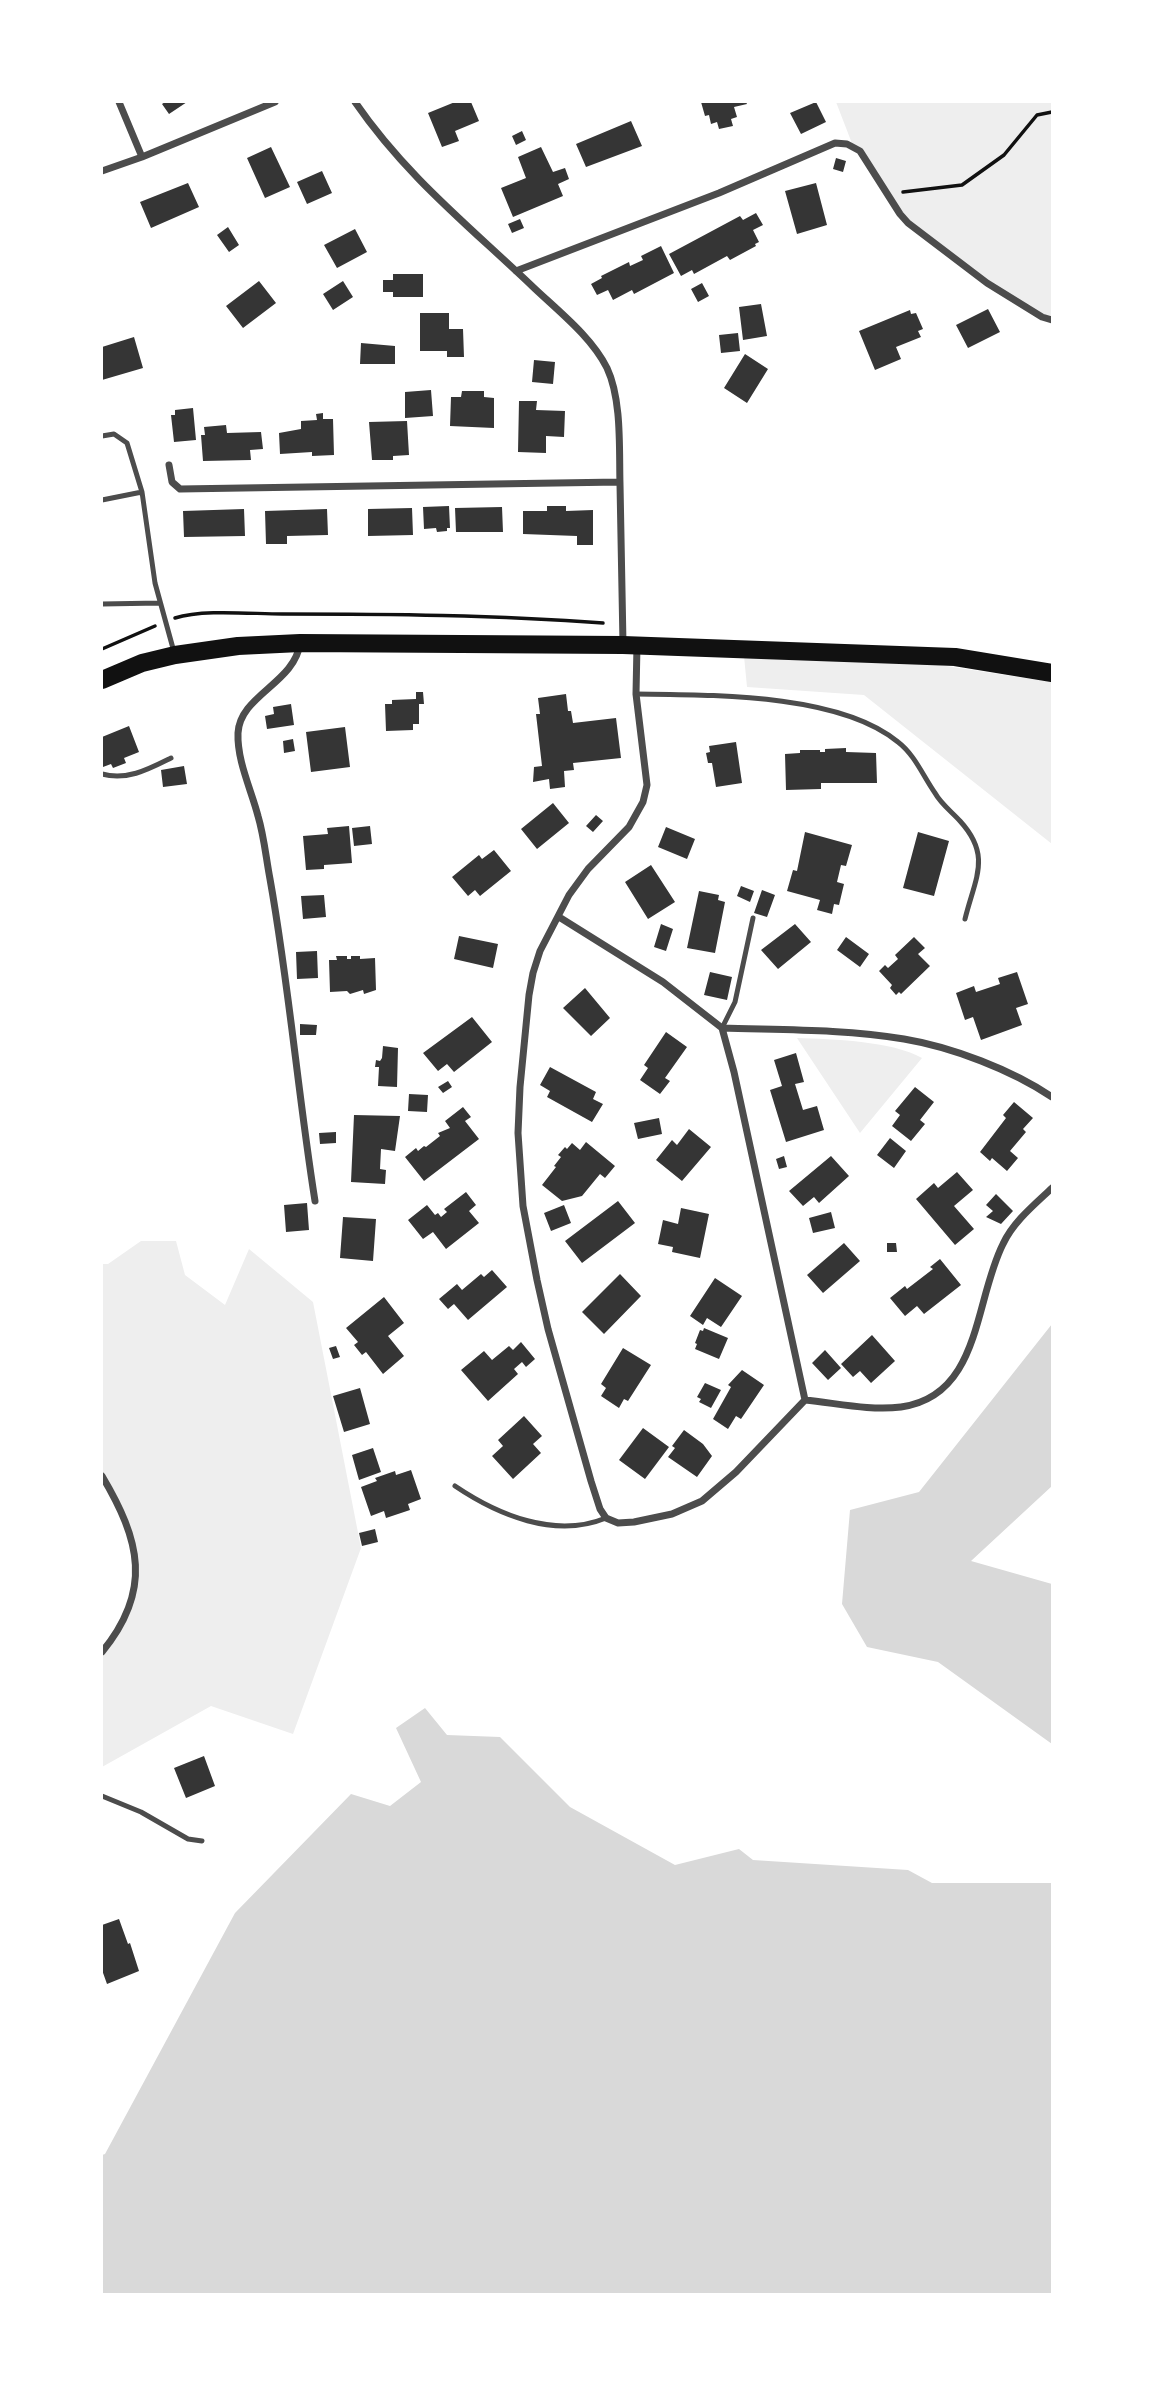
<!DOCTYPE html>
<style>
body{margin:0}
#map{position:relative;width:1154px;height:2396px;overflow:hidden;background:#fff;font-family:Raleway,sans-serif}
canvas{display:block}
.frame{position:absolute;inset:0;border:103px solid #fff;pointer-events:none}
</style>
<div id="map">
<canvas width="1154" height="2396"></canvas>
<div class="frame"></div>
</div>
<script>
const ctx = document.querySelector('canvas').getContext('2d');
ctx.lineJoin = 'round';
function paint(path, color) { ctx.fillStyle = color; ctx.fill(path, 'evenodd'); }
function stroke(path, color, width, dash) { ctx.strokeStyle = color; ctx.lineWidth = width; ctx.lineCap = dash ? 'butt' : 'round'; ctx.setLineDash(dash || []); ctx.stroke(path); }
paint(new Path2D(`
 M836,102H1052V320L987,283L908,223L853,146Z
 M744,656L939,665L1052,682V844L864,695L747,687Z
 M797,1038C832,1039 892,1041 922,1058L860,1133Z
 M141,1241H176L185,1275L225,1305L249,1249L313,1302L361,1548L293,1734L211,1706L102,1767V1652L131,1600L135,1552L102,1476V1264H108Z`), '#eee');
paint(new Path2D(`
 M1052,1324V1486L971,1561L1052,1584V1744L938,1662L867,1647L842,1604L850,1510L919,1492Z
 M425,1708L447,1735L500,1737L570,1807L675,1865L739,1849L753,1860L908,1870L932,1883H1052V2294H102V2155L105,2154L235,1913L351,1794L390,1806L421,1782L396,1728Z`), '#d9d9d9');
paint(new Path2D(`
 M165,102H187L169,114L162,104Z
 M455,102H471L479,121L455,131L459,141L442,147L428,113Z
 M701,102H746L747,104L734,107L737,117L731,119L733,126L719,129L717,122L711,124L709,115L705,116Z
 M816,102L826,122L801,134L790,113Z
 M631,121L642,146L586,167L576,144Z
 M522,131L526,140L516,145L512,136Z
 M271,147L290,187L265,198L247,158Z
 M541,147L553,172L565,168L569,179L558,184L563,196L513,217L501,188L526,178L518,157Z
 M836,158L846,161L843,172L833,169Z
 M322,171L332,193L307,204L297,182Z
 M188,183L199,207L151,228L140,202Z
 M816,183L827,225L797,234L785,191Z
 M756,213L763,225L753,230L759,242L755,244L756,246L730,260L727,256L694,274L692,270L681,276L669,254L740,216L743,220Z
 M520,219L524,228L512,233L508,224Z
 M228,227L239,245L229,252L217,235Z
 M355,229L367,252L337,268L324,245Z
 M661,246L674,273L634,294L632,290L613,300L608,290L597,295L591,284L602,278L601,276L629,262L630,266L643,260L641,256Z
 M393,274H423V297H393V292H383V280H393Z
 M259,281L276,303L243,328L226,306Z
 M343,281L353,297L333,310L323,294Z
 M702,283L709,296L698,302L691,289Z
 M761,304L767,336L743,340L739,307Z
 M988,309L1000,332L968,348L956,325Z
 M910,310L911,314L916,313L923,329L918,331L921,337L896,347L901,359L875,370L859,331Z
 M420,313H449V329H463L464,357H447V351H420Z
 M738,333L740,351L721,353L719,335Z
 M134,337L143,368L102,380V347Z
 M361,343L395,346V364H360Z
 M745,354L768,369L747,403L724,388Z
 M534,360L555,362L553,384L532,382Z
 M431,390L433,416L405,418V392Z
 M462,391H484V397L494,398V428L450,426L451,397H461Z
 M519,401H537L536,410L565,411L564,437L546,436V453L518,452Z
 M193,408L196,440L174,442L171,415H175V410Z
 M323,413V419H333L334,455L312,456V452L280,454L279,433L301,429V421L317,420L316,414Z
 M407,421L409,455L393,456V460H372L369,422Z
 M226,425L227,433L261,432L263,449L250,450L251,460L203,461L201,435H205L204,427Z
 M449,506L450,528H447V531L437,532L436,528L424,529L423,507Z
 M547,506H566V511L593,510V545H577V536L523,534V511H547Z
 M502,507L503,532H456L455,508Z
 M412,508L413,535L368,536V509Z
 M244,509L245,536L184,537L183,511Z
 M327,509L328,535L287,536V544H266L265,511Z
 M416,692H423L424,704H419V724H413V730L386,731L385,704H392V700L416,699Z
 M566,694L568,711H571L573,723L616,718L621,758L573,763L574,770L564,771L565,787L550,789L549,779L533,782L534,767L542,766L536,714H540L538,698Z
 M291,704L294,725L267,729L265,716L274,714L273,707Z
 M129,726L139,752L124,758L126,763L113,768L111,764L103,767L102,737Z
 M345,727L350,767L311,772L306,732Z
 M293,739L295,751L284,753L283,741Z
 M736,742L742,783L716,787L712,763H708L706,753L710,752L709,746Z
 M846,748V752L876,753L877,783H821V789L786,790L785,754L800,753V750H820V752H825V749Z
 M184,766L187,784L163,787L161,770Z
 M553,803L569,823L537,849L521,829Z
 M596,815L603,821L593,832L586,826Z
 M349,826L352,863L324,865V869L306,870L303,836L328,834L327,828Z
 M370,826L372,844L354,846L352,828Z
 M666,827L695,839L687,859L658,847Z
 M805,832L852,845L846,866L841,865L837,882L844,884L839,905L834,904L832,914L817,910L820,900L787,891L793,870L797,871Z
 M918,832L949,841L934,896L903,888Z
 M494,850L511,871L480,896L475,890L468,896L452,877L479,855L482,859Z
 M651,865L675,902L648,919L625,882Z
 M741,886L754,891L750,902L737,896Z
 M762,890L775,895L767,917L754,913Z
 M699,891L719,895L718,900L725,902L715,953L687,948Z
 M324,895L326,917L303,919L301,896Z
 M661,924L673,929L666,951L654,947Z
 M795,924L811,942L778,969L761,950Z
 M459,936L498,944L493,968L454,959Z
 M846,937L869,954L860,967L837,950Z
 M914,937L925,948L918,954L930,966L901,994L899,992L896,995L890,988L892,985L879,971L885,965L888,968L898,959L895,955Z
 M317,951L318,978L297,979L296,952Z
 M336,956H347V959H351V956H360V959L375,958L376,990L364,994L363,990L350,994L347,991L330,992L329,960H337Z
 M710,972L732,977L727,1000L704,995Z
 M1017,972L1028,1004L1016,1008L1022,1025L981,1040L973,1017L965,1020L956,993L974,986L976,992L1000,984L998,978Z
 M585,988L610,1018L591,1036L563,1008Z
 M472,1017L492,1042L454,1072L447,1064L438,1071L423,1053Z
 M300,1024L317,1025L316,1035H300Z
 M666,1032L687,1047L665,1078L670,1081L660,1094L640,1080L648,1068L644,1065Z
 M383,1046L398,1048L397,1087L378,1086L379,1067H375L376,1060L380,1061L382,1058Z
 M796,1053L804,1082L795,1084L803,1110L817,1106L824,1130L786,1142L770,1090L782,1086L774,1060Z
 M550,1067L596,1092L593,1099L603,1104L592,1122L547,1097L550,1091L540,1085Z
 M448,1081L452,1087L443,1093L438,1087Z
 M915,1087L934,1102L920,1120L925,1124L911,1141L892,1126L900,1115L895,1111Z
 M409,1094L428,1095L427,1112L408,1111Z
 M1014,1102L1033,1118L1023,1129L1026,1132L1010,1151L1018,1158L1007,1171L992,1158L990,1161L980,1152L1006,1118L1003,1115Z
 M463,1107L471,1117L465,1121L479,1139L424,1181L405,1157L416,1148L418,1151L424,1146L426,1147L440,1136L438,1133L450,1128L445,1121Z
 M354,1115L400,1116L395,1151L381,1149L380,1169L386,1170L385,1184L351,1182Z
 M659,1118L662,1134L638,1139L634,1123Z
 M689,1129L711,1147L682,1181L656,1160L672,1140L677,1145Z
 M336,1132V1143L320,1144L319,1133Z
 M890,1138L906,1151L894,1168L877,1155Z
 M586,1142L615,1166L605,1178L600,1174L582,1196L562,1201L542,1185L556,1167L554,1166L561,1157L558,1155L565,1147L567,1149L572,1143L580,1150Z
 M784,1156L787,1167L779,1169L776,1159Z
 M831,1156L849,1176L819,1203L814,1197L803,1206L789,1191Z
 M957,1172L973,1190L954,1206L974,1229L955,1245L916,1199L934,1183L938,1188Z
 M466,1192L476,1205L469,1211L479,1223L446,1249L433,1232L423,1239L408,1220L427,1205L435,1215L438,1213L441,1217L447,1212L444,1209Z
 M996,1194L1013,1211L1001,1224L986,1217L993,1211L986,1205Z
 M618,1201L635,1223L582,1263L565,1241Z
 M307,1203L309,1230L286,1232L284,1205Z
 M564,1205L571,1223L551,1231L544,1213Z
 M681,1208L709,1214L700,1258L672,1252L673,1247L658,1244L663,1220L678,1224Z
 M831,1212L835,1228L813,1233L809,1218Z
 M343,1217L376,1219L373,1261L340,1258Z
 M844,1243L860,1261L823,1293L807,1275Z
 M887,1243H896L897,1252H887Z
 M940,1259L961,1285L924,1314L917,1306L905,1316L890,1298L905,1286L907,1289L933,1269L930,1267Z
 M492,1270L507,1287L468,1320L454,1304L448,1309L439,1299L457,1284L462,1290L481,1274L484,1277Z
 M620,1274L641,1296L604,1334L582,1312Z
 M715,1278L742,1296L721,1327L707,1318L703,1325L690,1316Z
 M384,1297L404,1323L388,1336L404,1356L383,1374L366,1352L362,1355L354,1345L358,1342L346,1328Z
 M704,1328L728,1338L719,1359L695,1349L697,1344L695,1343L700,1330L703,1331Z
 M872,1335L895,1361L871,1383L860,1371L853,1377L841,1364Z
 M521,1342L535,1359L526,1367L522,1362L514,1369L518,1374L488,1401L461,1370L484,1351L492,1360L509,1346L513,1350Z
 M336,1346L340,1357L333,1359L329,1348Z
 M623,1348L651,1365L628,1401L624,1399L619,1408L601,1396L606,1388L601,1384Z
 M825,1350L841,1368L828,1380L812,1363Z
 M742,1370L764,1385L741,1419L736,1416L728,1429L713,1419L731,1387L728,1385Z
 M705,1383L721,1390L711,1408L699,1402L701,1399L697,1397Z
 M360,1388L370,1424L344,1432L333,1396Z
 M524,1416L542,1436L533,1444L541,1453L513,1479L492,1456L503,1446L498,1440Z
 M643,1428L669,1447L645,1479L619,1460Z
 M684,1430L703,1444L712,1456L697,1477L668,1457L675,1448L672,1446Z
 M373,1448L381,1472L359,1480L352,1455Z
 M411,1470L421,1499L408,1504L410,1510L386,1518L384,1511L371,1516L361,1487L377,1481L375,1478L395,1471L396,1475Z
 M375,1529L378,1542L362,1546L359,1533Z
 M204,1756L215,1786L186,1798L174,1768Z
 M119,1919L128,1944L130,1943L139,1971L107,1984L102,1970V1925Z`), '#353535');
stroke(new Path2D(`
 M903,192L962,185L1004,155L1037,115L1052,112
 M175,618C203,609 252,614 282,614C389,614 496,615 603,623
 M102,649L155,626`), '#111', 3.5);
stroke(new Path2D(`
 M102,436L114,434L127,443L142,492L155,583L174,652
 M102,500L142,492
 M102,604L160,603
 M636,694C710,695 839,693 898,742C915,755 923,776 935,793C941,804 952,812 960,821C992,856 975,878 965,919
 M102,774C127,781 149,769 171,758
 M722,1028L735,1002L753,918
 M455,1486C498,1515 555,1539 606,1518
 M102,1796L141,1812L188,1839L202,1841`), '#4c4c4c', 5);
stroke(new Path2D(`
 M119,102L142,157L275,102
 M355,102C406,176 468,225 532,286C557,310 591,336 607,368C622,400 619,449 620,484C621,538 622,591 623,644
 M102,171L142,157
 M516,271L719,193L835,143L847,144L860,151L900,214L908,223L987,283L1042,317L1052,320
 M169,465L172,482L180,489L619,482
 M300,643C295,683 240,695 238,733C237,761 251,789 258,816C264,836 266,858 270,879C289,985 298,1094 315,1201
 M559,917L663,982L722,1028L734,1072L805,1400L736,1472L702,1501L672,1514L634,1522L618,1523L606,1518L600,1509L591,1481L548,1329L537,1280L523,1206L518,1133L520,1087L529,995L533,973L540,951L569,895L588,869L629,827L643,802L647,785L636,694L637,645
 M722,1028C782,1030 844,1029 904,1039C952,1047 1012,1070 1052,1097
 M805,1400C836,1403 870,1411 901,1407C981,1396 974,1301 1003,1244C1013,1222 1035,1204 1052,1188
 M102,1476C140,1540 153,1590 102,1652`), '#4c4c4c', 7);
stroke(new Path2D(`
 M102,680L142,663L175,655L238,646L300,643L623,645L955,657L1052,673`), '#111', 18);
</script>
